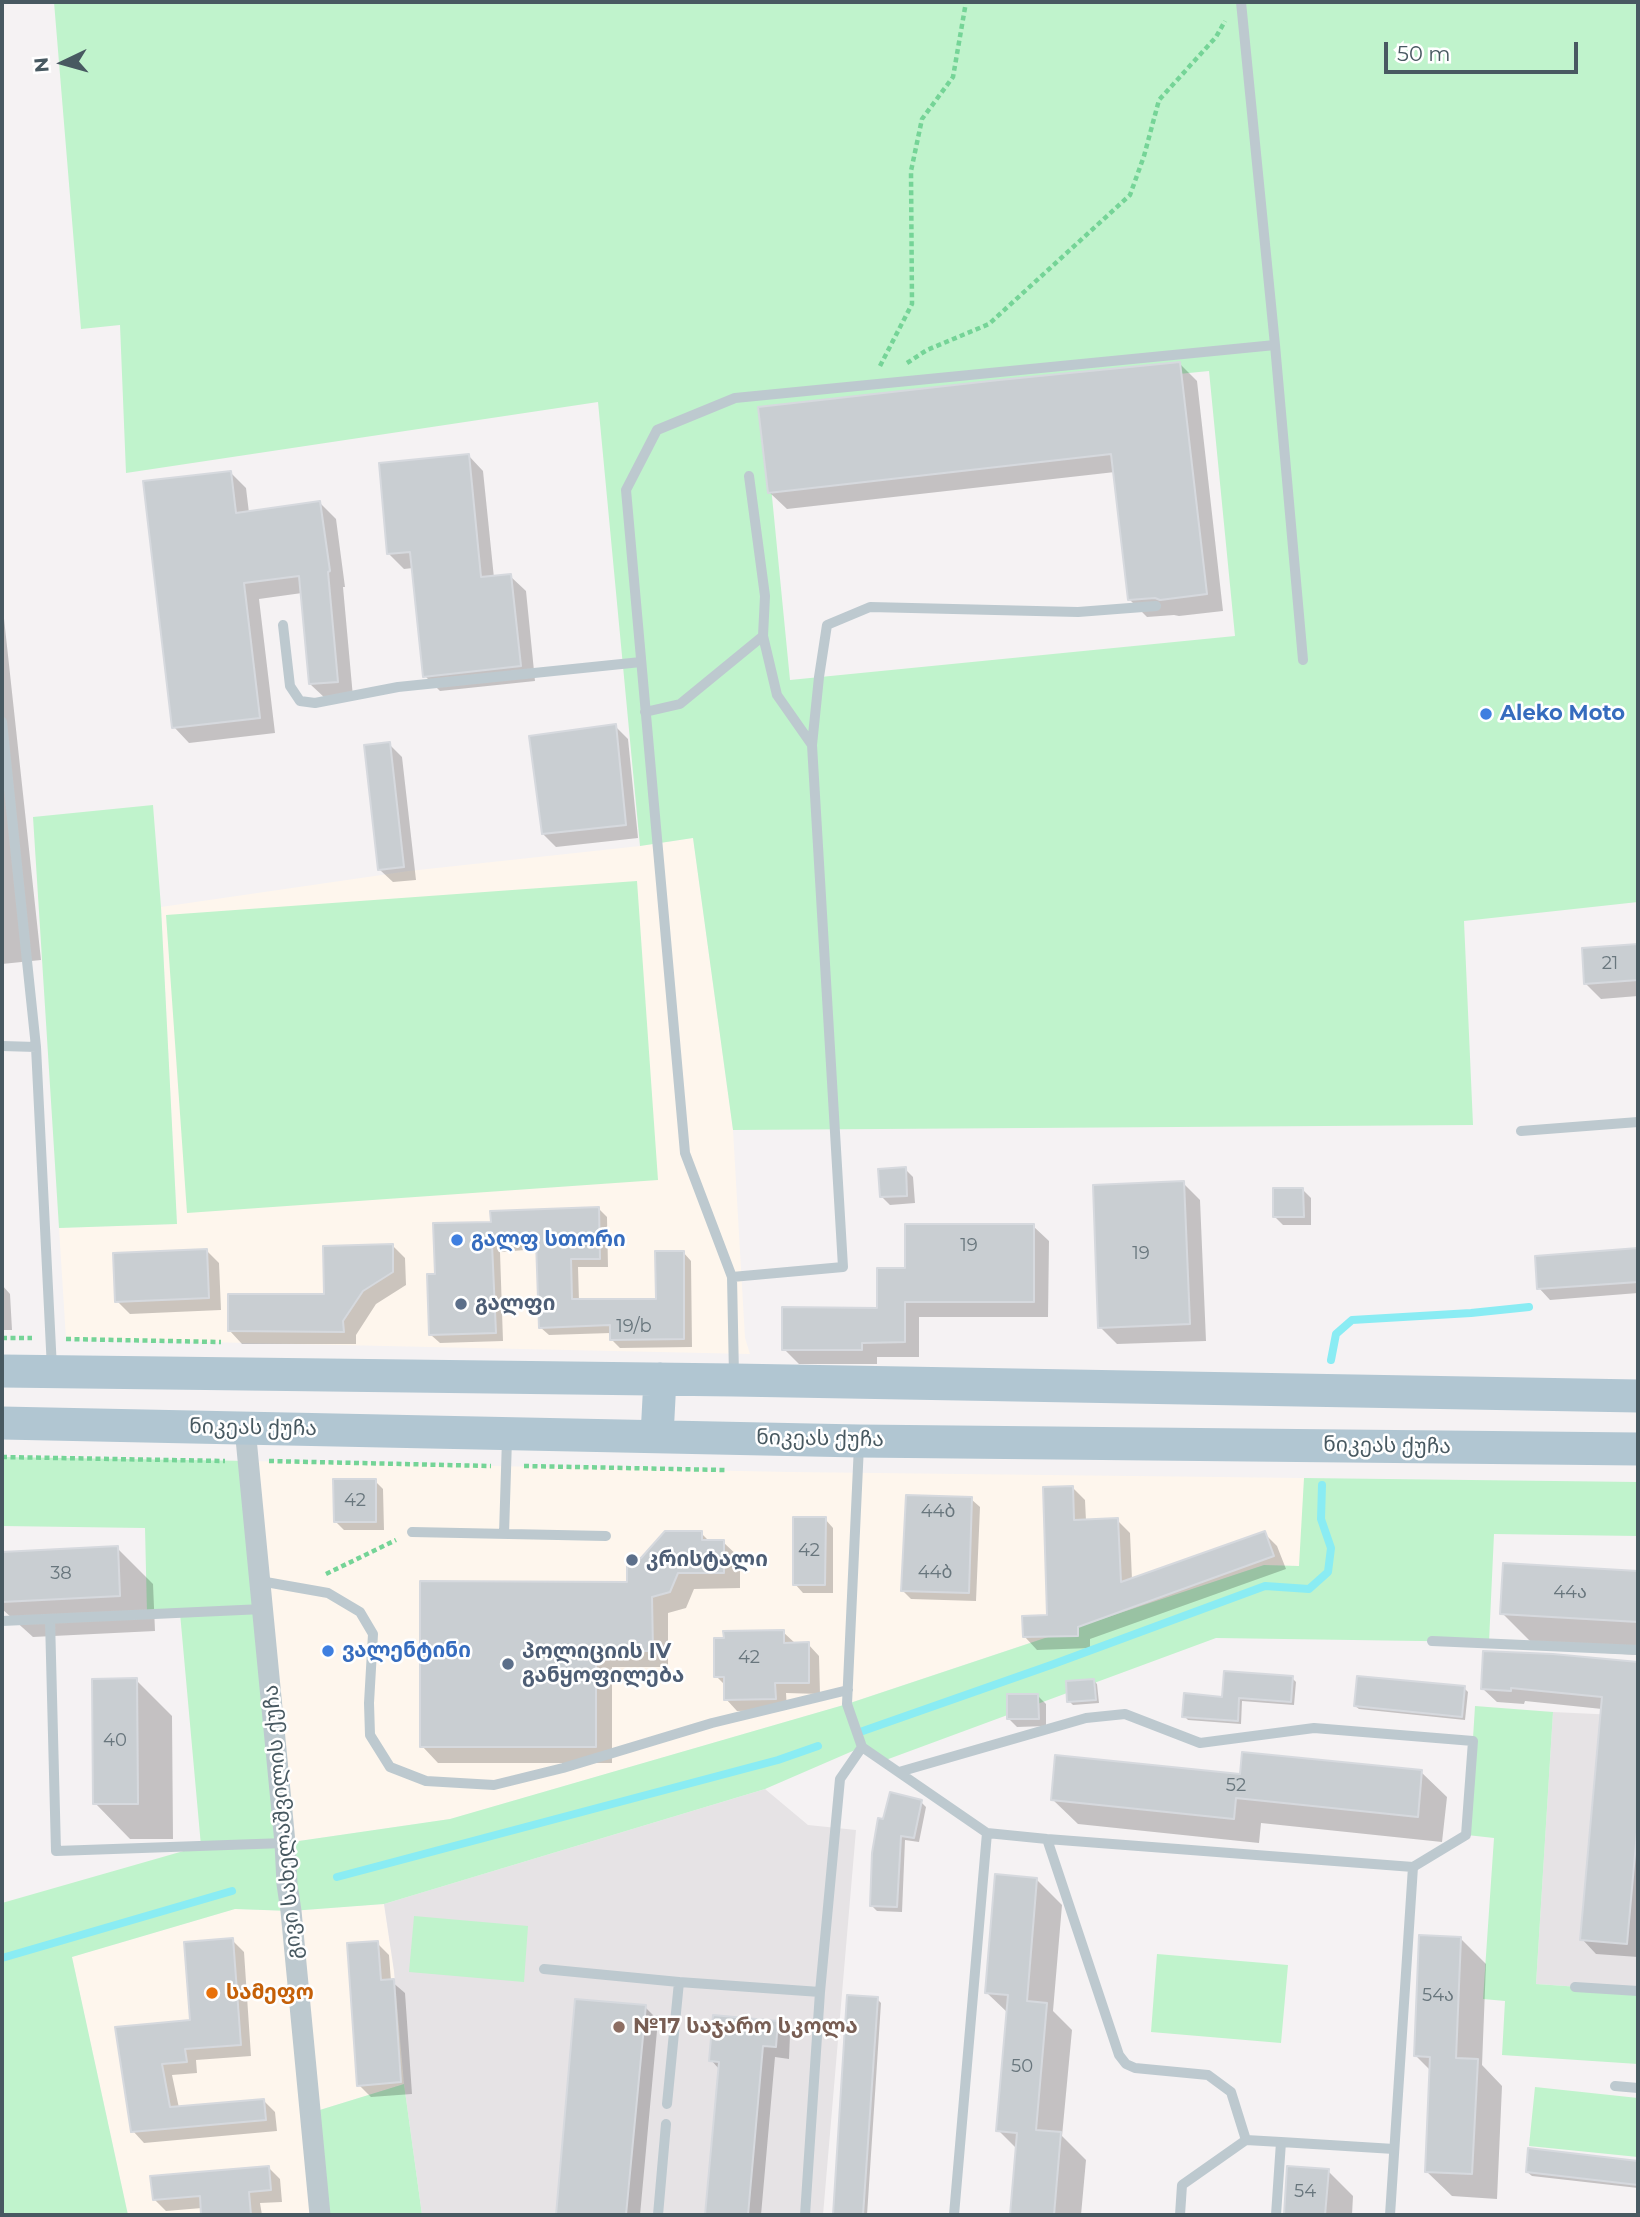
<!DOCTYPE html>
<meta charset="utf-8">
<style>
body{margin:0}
#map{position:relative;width:1640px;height:2217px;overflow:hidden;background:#f5f2f3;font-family:Montserrat,sans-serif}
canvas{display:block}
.frame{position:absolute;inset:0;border:4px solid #485961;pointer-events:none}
.north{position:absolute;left:28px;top:28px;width:70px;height:70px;-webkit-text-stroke:5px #fff;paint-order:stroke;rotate:265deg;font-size:19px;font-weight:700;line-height:28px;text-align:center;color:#485961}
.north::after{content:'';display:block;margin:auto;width:24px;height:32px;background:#485961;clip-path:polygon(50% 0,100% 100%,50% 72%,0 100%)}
.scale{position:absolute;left:1384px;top:42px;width:194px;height:32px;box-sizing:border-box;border:4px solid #485961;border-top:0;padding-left:9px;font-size:21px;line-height:24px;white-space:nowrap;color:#485961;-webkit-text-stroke:5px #fff;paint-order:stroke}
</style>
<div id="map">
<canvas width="1640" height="2217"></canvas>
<div class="frame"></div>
<div class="north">N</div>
<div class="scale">50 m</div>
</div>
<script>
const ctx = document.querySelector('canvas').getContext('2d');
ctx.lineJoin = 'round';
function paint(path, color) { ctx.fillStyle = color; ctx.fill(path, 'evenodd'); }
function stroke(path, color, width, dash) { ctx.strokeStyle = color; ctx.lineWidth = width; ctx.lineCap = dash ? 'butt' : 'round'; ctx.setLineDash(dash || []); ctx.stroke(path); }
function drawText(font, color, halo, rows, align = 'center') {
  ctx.font = font + ' Montserrat,"Noto Sans Georgian",sans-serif'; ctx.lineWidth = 5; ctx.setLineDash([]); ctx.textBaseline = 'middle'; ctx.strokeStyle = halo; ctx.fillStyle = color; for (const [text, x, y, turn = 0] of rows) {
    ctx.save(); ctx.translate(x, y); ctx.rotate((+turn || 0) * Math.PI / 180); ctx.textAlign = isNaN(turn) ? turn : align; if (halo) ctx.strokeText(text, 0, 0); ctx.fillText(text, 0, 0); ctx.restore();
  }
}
paint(new Path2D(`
 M693,838L733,1130L745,1338L750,1354L66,1339L59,1228L177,1224L161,907L409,871L640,846Z
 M249,1461L789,1472L1304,1478L1300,1566L1264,1565L847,1704L450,1819L285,1843Z
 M384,1904L394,1971L404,2084L310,2113L320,2215H128L72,1957L235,1909L291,1911Z`), '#fef6ed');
paint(new Path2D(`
 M1553,1712L1638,1716V1991L1536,1984Z
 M765,1789L808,1825L856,1830L823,2215H422L404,2084L394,1971L384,1904Z`), '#e6e3e5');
paint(new Path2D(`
 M54,2H1638V902L1464,921L1473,1125L733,1130L693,838L640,846L598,402L126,473L120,325L81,329ZM1209,371L1235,636L790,680L764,415Z
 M153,805L161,907L177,1224L59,1228L33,817Z
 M637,881L658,1180L187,1213L166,915Z
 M2,1457L249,1461L285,1843L450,1819L847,1704L1264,1565L1299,1566L1304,1478L1638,1482V1536L1494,1534L1489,1642L1216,1638L883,1761L862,1747L765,1789L384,1904L291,1911L235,1909L72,1957L128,2215H2V1903L201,1846L180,1613L147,1614L145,1528L2,1526Z
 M1475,1706L1553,1712L1536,1984L1638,1991V2064L1502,2055L1505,2001L1483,1999L1494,1838L1467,1835Z
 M414,1916L528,1926L524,1982L409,1972Z
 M1157,1954L1288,1965L1281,2043L1151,2032Z
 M404,2084L422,2215H320L310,2113Z
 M1535,2087L1638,2098V2157L1529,2146Z`), '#c0f3cc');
paint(new Path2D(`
 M1180,364L1197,381L1223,611L1179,616L1174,615L1147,617L1129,599L1115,472L787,509L769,492Z
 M468,455L483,471L494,578L510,576L526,591L535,681L440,691L425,676L413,568L404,569L389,554Z
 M231,473L246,488L249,513L320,503L336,519L345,587H343L353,697L326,699L310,684L302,593L259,599L275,733L189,743L174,727Z
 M2,600L41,960L2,964Z
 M615,726L628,739L638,838L556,847L543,834Z
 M389,744L402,757L416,880L393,882L380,870Z
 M1638,946V996L1601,999L1585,983L1583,949Z
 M905,1169L913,1177L915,1203L890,1205L881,1196Z
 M1183,1183L1200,1200L1206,1341L1117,1344L1100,1327Z
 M1303,1190L1311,1198V1225H1283L1275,1217Z
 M599,1209L607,1217L608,1267H578L579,1301L658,1300L683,1252L691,1261L692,1347L620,1348L611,1339V1333L549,1335L540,1327L538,1249L500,1252L503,1341L440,1343L431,1335L437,1276L492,1223Z
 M1033,1226L1049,1241L1048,1317H919V1357H877V1364H799L784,1349L879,1309L906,1270Z
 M392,1245L405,1258L406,1285L376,1304L356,1335V1344H242L230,1331L326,1296Z
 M206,1250L219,1263L221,1310L130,1314L117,1301Z
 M1638,1250V1293L1550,1300L1539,1288L1537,1257Z
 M2,1285L10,1294L12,1330H2Z
 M375,1481L383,1489L384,1530H344L335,1521Z
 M1072,1487L1085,1500L1086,1521L1117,1520L1130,1533L1132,1580L1264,1533L1277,1546L1286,1569L1090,1639V1648L1037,1650L1025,1637L1049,1617Z
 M971,1499L980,1507L976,1601L911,1599L903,1591Z
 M825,1519L833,1528V1593H803L795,1584Z
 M701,1533L710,1542H723L740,1558V1588L694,1589L686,1608L668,1613V1667H612V1763H438L422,1746L628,1583L641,1560Z
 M117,1548L153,1584L155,1631L33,1637L2,1609V1554Z
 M1505,1565L1638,1573V1655L1538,1649L1502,1613Z
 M783,1632L796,1644H808L819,1656L820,1694L786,1693L787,1710L737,1711L726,1699V1686L716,1676Z
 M1553,1656L1638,1664V1957L1596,1954L1582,1939L1602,1709L1525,1701L1524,1704L1497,1702L1482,1688Z
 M1292,1678L1296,1682L1294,1705L1242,1701L1241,1724L1188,1720L1184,1716L1224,1698Z
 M136,1680L172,1716L173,1839H130L95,1803Z
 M1094,1681L1097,1684L1099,1703L1073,1705L1069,1701Z
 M1464,1688L1468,1692L1465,1720L1359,1709L1355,1706Z
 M1038,1696L1046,1704V1726L1017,1727L1009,1719Z
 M1421,1772L1447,1797L1442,1842L1261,1823L1259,1843L1078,1824L1052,1799Z
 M921,1802L926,1807L919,1842L905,1840L902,1912L877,1911L872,1906L884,1821Z
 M1037,1880L1062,1905L1053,2011L1072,2030L1062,2136L1086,2160L1081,2215H1012L1018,2150L998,2130L1008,2013L987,1993Z
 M1461,1939L1486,1964L1482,2065L1502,2086L1497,2199L1452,2196L1426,2171L1431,2071L1415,2055Z
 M232,1940L244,1952L251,2056L196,2060L197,2073L172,2075L179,2108L264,2101L275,2112L277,2131L144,2143L133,2131L117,2029L191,2022Z
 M377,1943L389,1955L391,1981L405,1993L412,2094L371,2097L359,2085Z
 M849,1997L877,1999L881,2003L867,2215H834Z
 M576,2001L645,2007L658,2020L640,2215H557Z
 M778,2023L790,2035L789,2059L775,2057L761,2215H707L720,2070L711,2060Z
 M1530,2150L1638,2162V2188L1532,2176L1527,2172Z
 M268,2167L280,2179L282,2202L260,2203L262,2215H203L202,2208L166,2211L154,2199Z
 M1289,2168L1328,2171L1353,2196L1352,2215H1284Z`), '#0003');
stroke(new Path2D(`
 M1331,1360L1336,1334L1352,1320L1471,1313L1529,1307
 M860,1732L1051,1665L1265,1586L1309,1589L1328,1572L1331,1548L1321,1519L1322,1485
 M337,1877L778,1760L818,1746
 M2,1958L232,1891`), '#8aecf3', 8);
const building = new Path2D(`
 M1180,362L1207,594L1160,600L1155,598L1128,600L1111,454L768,493L758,407L999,380Z
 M469,454L481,577L511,574L521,666L423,677L410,552L387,554L379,463Z
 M231,471L236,513L320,501L330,571L328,572L338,682L309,684L299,576L244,583L260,718L172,728L143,481Z
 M616,724L626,825L542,834L529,736Z
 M390,742L404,867L378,870L364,745Z
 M1638,944V980L1584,984L1582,948Z
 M906,1167L907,1196L880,1197L878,1169Z
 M1184,1181L1190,1324L1098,1328L1093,1185Z
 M1273,1188H1303L1304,1217H1273Z
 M599,1207L600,1259H571L572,1299H656L655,1251H684V1339L610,1340V1325L539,1328L536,1241L492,1244L496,1333L429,1335L427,1274H435L433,1223L491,1222L490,1211Z
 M905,1224H1034V1302H905V1342L862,1343V1350H782V1307L877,1308V1268H905Z
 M393,1244V1272L363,1291L343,1321L344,1332L228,1331V1294H324L323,1246Z
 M1638,1248V1282L1537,1289L1535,1256Z
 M207,1249L209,1298L115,1302L113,1253Z
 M333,1479H376V1522H334Z
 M1073,1486L1074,1520L1118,1518L1121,1582L1265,1531L1274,1556L1078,1627V1636L1023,1637L1022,1616L1047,1615L1043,1487Z
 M906,1495L972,1497L969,1593L901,1591Z
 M793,1517H826L825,1585H793Z
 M665,1531H702V1540H724V1573H678L670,1592L652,1597L653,1651H596V1747H420V1581L627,1582V1558H641Z
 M118,1546L120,1596L2,1602V1552Z
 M1503,1563L1638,1571V1622L1500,1614Z
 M784,1630V1643L809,1642V1683H775L776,1699L724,1700V1677H714V1638H724L723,1631Z
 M1483,1651L1553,1654L1638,1662V1821L1627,1944L1580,1940L1602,1697L1511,1688V1691L1481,1689Z
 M1224,1671L1293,1676L1291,1702L1239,1698L1238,1721L1182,1717L1184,1693L1222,1697Z
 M1357,1676L1465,1686L1462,1717L1354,1706Z
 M137,1678L138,1804H93L92,1679Z
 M1094,1679L1096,1700L1067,1702L1066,1681Z
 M1007,1694H1038L1039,1719H1007Z
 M1242,1752L1422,1770L1418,1817L1236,1798L1234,1819L1051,1800L1055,1755L1240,1774Z
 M890,1792L922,1800L914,1838L901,1836L897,1907L870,1906L872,1853L878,1818L883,1819Z
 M995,1874L1037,1878L1027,2001L1047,2003L1036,2130L1061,2132L1054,2215H1010L1017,2133L996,2131L1008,1995L985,1993Z
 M1419,1935L1461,1937L1456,2058L1478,2059L1472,2174L1425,2172L1430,2057L1414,2056Z
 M233,1938L241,2045L185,2049L187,2062L162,2064L170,2107L264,2099L266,2120L131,2132L115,2027L190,2020L184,1942Z
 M378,1941L381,1980L394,1979L401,2082L357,2086L347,1943Z
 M847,1995L878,1997L863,2215H833Z
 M575,1999L646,2005L626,2215H556Z
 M713,2015L778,2021L776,2047L763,2046L748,2215H705L719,2062L709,2061Z
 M1528,2148L1638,2161V2185L1526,2172Z
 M269,2166L271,2190L249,2192L251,2215H201L200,2196L153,2200L150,2176Z
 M1287,2166L1329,2169L1325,2215H1284Z`);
paint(building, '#c9ced2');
stroke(building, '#d6d9de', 2);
stroke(new Path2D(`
 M907,363L927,350L989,324L1130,195L1144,156L1159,100L1216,37L1225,21
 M880,366L912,304L911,171L922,119L953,77L966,2
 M2,1338H32
 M66,1339L221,1342
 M2,1457L225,1461
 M269,1461L491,1466
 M524,1466L725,1470
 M326,1574L396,1540`), '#75d497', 4.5, [5, 3.5]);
stroke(new Path2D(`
 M1275,345L1303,660
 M283,625L290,686L300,701L315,703L398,687L641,662
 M645,712L680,704L763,636
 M2,722L36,1047L52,1369
 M812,745L819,677L827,625L870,607L1078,612L1156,606
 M2,1046L36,1047
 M1521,1131L1638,1122
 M732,1277L843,1267L812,745L777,695L763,636L765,596L749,476
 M734,1376L732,1277L685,1153L626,490L657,430L735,398L1275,345L1241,2
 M859,1445L847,1704L862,1747L987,1833L954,2215
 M412,1532L606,1536
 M504,1534L507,1439
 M260,1581L328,1593L360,1612L373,1634L369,1703L370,1735L390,1767L426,1781L494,1785L563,1768L712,1723L848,1690
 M50,1619L56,1851L285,1843
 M2,1621L263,1609
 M1432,1641L1638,1650
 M899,1772L1086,1718L1125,1714L1200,1743L1314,1728L1473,1741L1466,1835L1413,1867L1047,1839L987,1833
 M1047,1839L1119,2055L1126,2064L1135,2068L1208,2075L1231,2092L1246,2140L1281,2142
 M544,1969L679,1982
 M1575,1987L1638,1991
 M820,1992L840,1779L862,1747
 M1615,2086L1638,2088
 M667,2104L679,1982L820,1992L805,2215
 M658,2215L666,2124
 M1180,2215L1182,2185L1246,2140
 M1276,2215L1281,2142L1394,2149
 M1390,2215L1413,1867`), '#bdc9cf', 10);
stroke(new Path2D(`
 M245,1428L285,1843L287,1884L291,1911L320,2215`), '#bdc9cf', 21);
stroke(new Path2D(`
 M2,1371L734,1380L1638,1396
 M2,1423L859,1441L1638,1449
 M657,1436L660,1379`), '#b1c6d2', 33);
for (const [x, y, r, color] of [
 [1486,714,7,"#3f7fe0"],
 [457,1240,7,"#3f7fe0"],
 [461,1304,7,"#5c6f8a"],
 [632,1560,7,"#5c6f8a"],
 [328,1651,7,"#3f7fe0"],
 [508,1664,7,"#5c6f8a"],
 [212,1993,7,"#e8710a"],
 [619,2027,7,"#8d6e63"]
]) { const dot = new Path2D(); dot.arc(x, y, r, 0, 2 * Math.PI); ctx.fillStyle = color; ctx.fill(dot); stroke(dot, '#fff', 2.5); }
drawText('18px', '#68767d', null, [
 ["21",1610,964],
 ["19",969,1246],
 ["19",1141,1254],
 ["19/b",634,1327],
 ["42",355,1501],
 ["44ბ",938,1512],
 ["42",809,1551],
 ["44ბ",935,1573],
 ["38",61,1574],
 ["44ა",1570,1593],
 ["42",749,1658],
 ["40",115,1741],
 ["52",1236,1786],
 ["54ა",1438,1996],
 ["50",1022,2067],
 ["54",1305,2192]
]);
drawText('bold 21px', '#366cbe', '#fff', [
 ["Aleko Moto",1500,714],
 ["გალფ სთორი",471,1240],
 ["ვალენტინი",342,1651]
], 'left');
drawText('bold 21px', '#4e5e75', '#fff', [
 ["გალფი",475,1304],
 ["კრისტალი",646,1560],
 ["პოლიციის IV",522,1652],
 ["განყოფილება",522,1676]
], 'left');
drawText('21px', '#485961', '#fff', [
 ["ნიკეას ქუჩა",253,1428,1],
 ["ნიკეას ქუჩა",820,1439,1],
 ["ნიკეას ქუჩა",1387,1446,1],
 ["გივი სახელაშვილის ქუჩა",283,1822,-95]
]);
drawText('bold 21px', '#c56008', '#fff', [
 ["სამეფო",226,1993]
], 'left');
drawText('bold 21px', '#785e54', '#fff', [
 ["№17 საჯარო სკოლა",633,2027]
], 'left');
</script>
